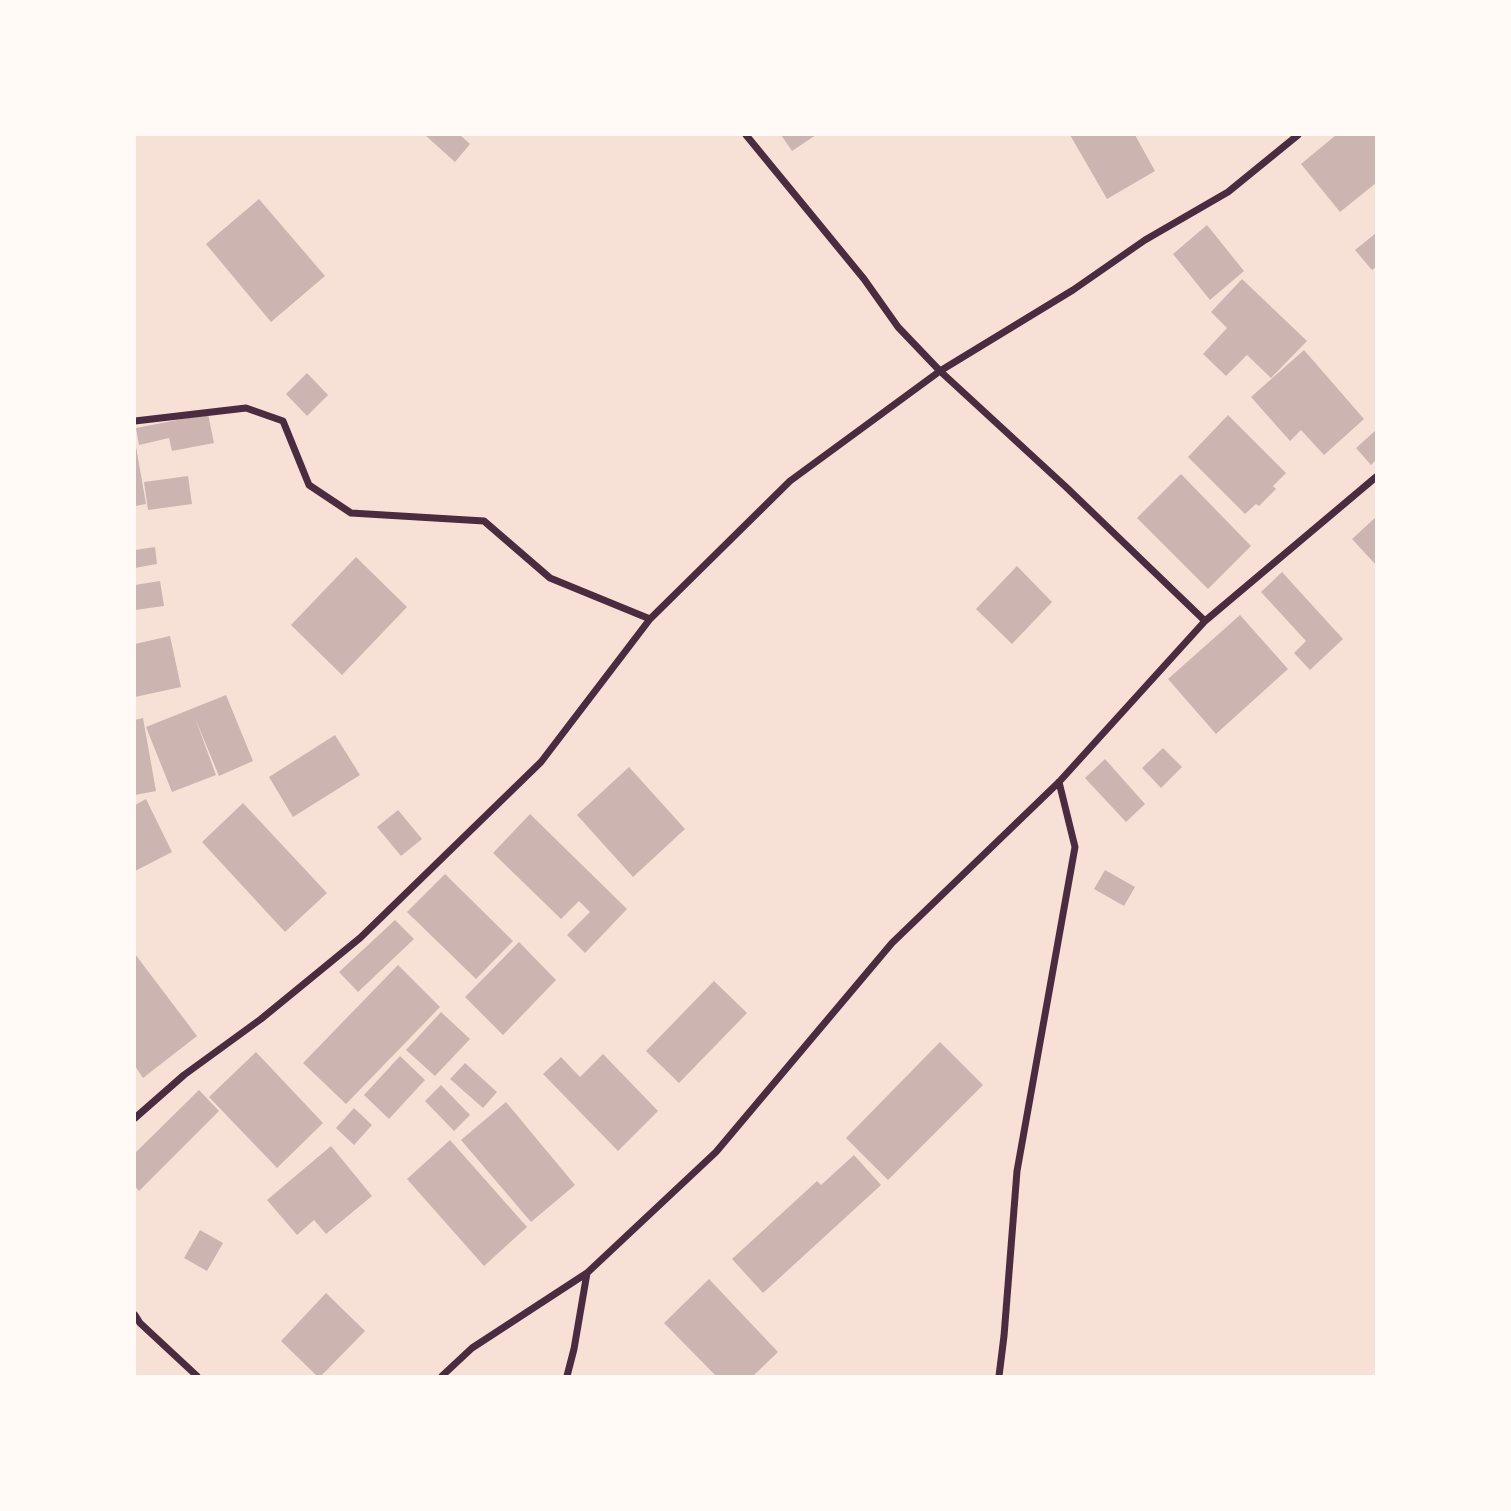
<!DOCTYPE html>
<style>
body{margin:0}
#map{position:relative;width:1511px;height:1511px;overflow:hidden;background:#f7e1d7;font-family:Lato,sans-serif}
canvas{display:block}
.frame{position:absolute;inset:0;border:136px solid #fffaf5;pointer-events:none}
</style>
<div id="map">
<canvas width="1511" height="1511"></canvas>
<div class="frame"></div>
</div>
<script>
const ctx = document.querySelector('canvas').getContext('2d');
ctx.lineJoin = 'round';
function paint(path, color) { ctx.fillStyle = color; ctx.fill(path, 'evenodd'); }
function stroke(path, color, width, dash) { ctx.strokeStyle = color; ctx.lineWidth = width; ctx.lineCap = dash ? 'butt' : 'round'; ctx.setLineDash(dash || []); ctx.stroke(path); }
paint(new Path2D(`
 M425,135H460L470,144L455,162Z
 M781,135H816L792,151Z
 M1070,135H1135L1155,171L1107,199Z
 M1336,135H1376V183L1340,212L1301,164Z
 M259,199L325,276L271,322L206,244Z
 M1207,225L1244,271L1210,300L1173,254Z
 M1376,233V267L1372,270L1355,250Z
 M1242,279L1307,341L1271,378L1247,355L1226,376L1203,354L1227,328L1211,312Z
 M1304,350L1364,419L1324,455L1301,430L1290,441L1251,397Z
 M307,373L328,395L307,416L286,394Z
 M208,414L214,443L172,451L169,438L139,445L136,428Z
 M1228,415L1286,473L1273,486L1276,489L1259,506L1256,504L1245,514L1188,457Z
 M1376,430V460L1371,465L1356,448Z
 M135,441L146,504L135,506Z
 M1181,474L1251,546L1208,589L1137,518Z
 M188,476L192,504L148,510L144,482Z
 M1376,517V565L1352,539Z
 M155,547L157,564L135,568V550Z
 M356,557L407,607L342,675L291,625Z
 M1017,566L1052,602L1012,644L976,609Z
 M1282,572L1343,639L1310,670L1294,653L1306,641L1261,592Z
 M160,581L164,606L135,610V585Z
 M1240,615L1288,669L1216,734L1168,679Z
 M170,636L181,687L135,697V644Z
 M226,695L253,761L219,776L195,718L216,775L172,792L146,727Z
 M143,718L156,791L135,795V720Z
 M335,735L360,775L293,817L269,777Z
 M1163,748L1182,767L1161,788L1142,768Z
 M1105,759L1145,804L1126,822L1085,778Z
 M629,767L685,829L633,877L577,815Z
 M146,799L172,852L135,871V805Z
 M243,803L327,893L285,932L202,842Z
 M398,810L422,839L401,856L377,827Z
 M530,814L627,909L585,953L567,935L590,912L579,901L561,919L493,853Z
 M1105,870L1135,887L1124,906L1094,889Z
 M445,874L513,941L476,979L407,912Z
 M395,920L414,939L358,992L339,972Z
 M519,942L556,980L503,1035L465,997Z
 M135,954L197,1036L143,1078L135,1066Z
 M398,965L440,1007L346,1104L303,1063Z
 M714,981L747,1013L679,1083L646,1051Z
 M441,1012L470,1039L435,1076L406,1050Z
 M940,1042L983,1085L888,1180L846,1138Z
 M256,1052L323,1123L277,1168L209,1097Z
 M603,1054L658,1111L618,1151L543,1074L561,1057L580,1077Z
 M400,1056L425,1080L389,1119L364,1095Z
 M465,1063L497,1092L483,1108L450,1079Z
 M441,1085L470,1115L454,1131L425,1101Z
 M199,1090L219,1111L139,1191L135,1186V1153Z
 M506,1102L575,1185L531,1222L461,1140Z
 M354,1108L372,1125L354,1145L336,1128Z
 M450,1140L527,1227L484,1266L407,1179Z
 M331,1146L372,1196L326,1234L314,1220L297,1235L267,1200Z
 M854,1155L881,1185L763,1293L732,1259L817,1181L821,1185Z
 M200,1230L223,1243L207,1271L184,1258Z
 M709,1279L778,1352L753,1376H716L664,1323Z
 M326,1293L365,1331L321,1376H317L281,1341Z`), '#ccb4b1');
stroke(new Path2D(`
 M746,135L864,279L898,327L940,371L1066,487L1205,621
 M135,421L246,408L283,421L309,485L351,513L484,521L550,578L650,619
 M135,1118L184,1075L261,1019L360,938L541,762L650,619L790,481L940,371L1073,290L1145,240L1228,192L1298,135
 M135,1315L140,1323L197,1376
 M442,1376L472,1348L587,1273L716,1152L892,943L1059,782L1205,621L1376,477
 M567,1376L574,1349L587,1273
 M999,1376L1004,1336L1017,1171L1075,847L1059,782`), '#4a2c40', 7);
</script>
